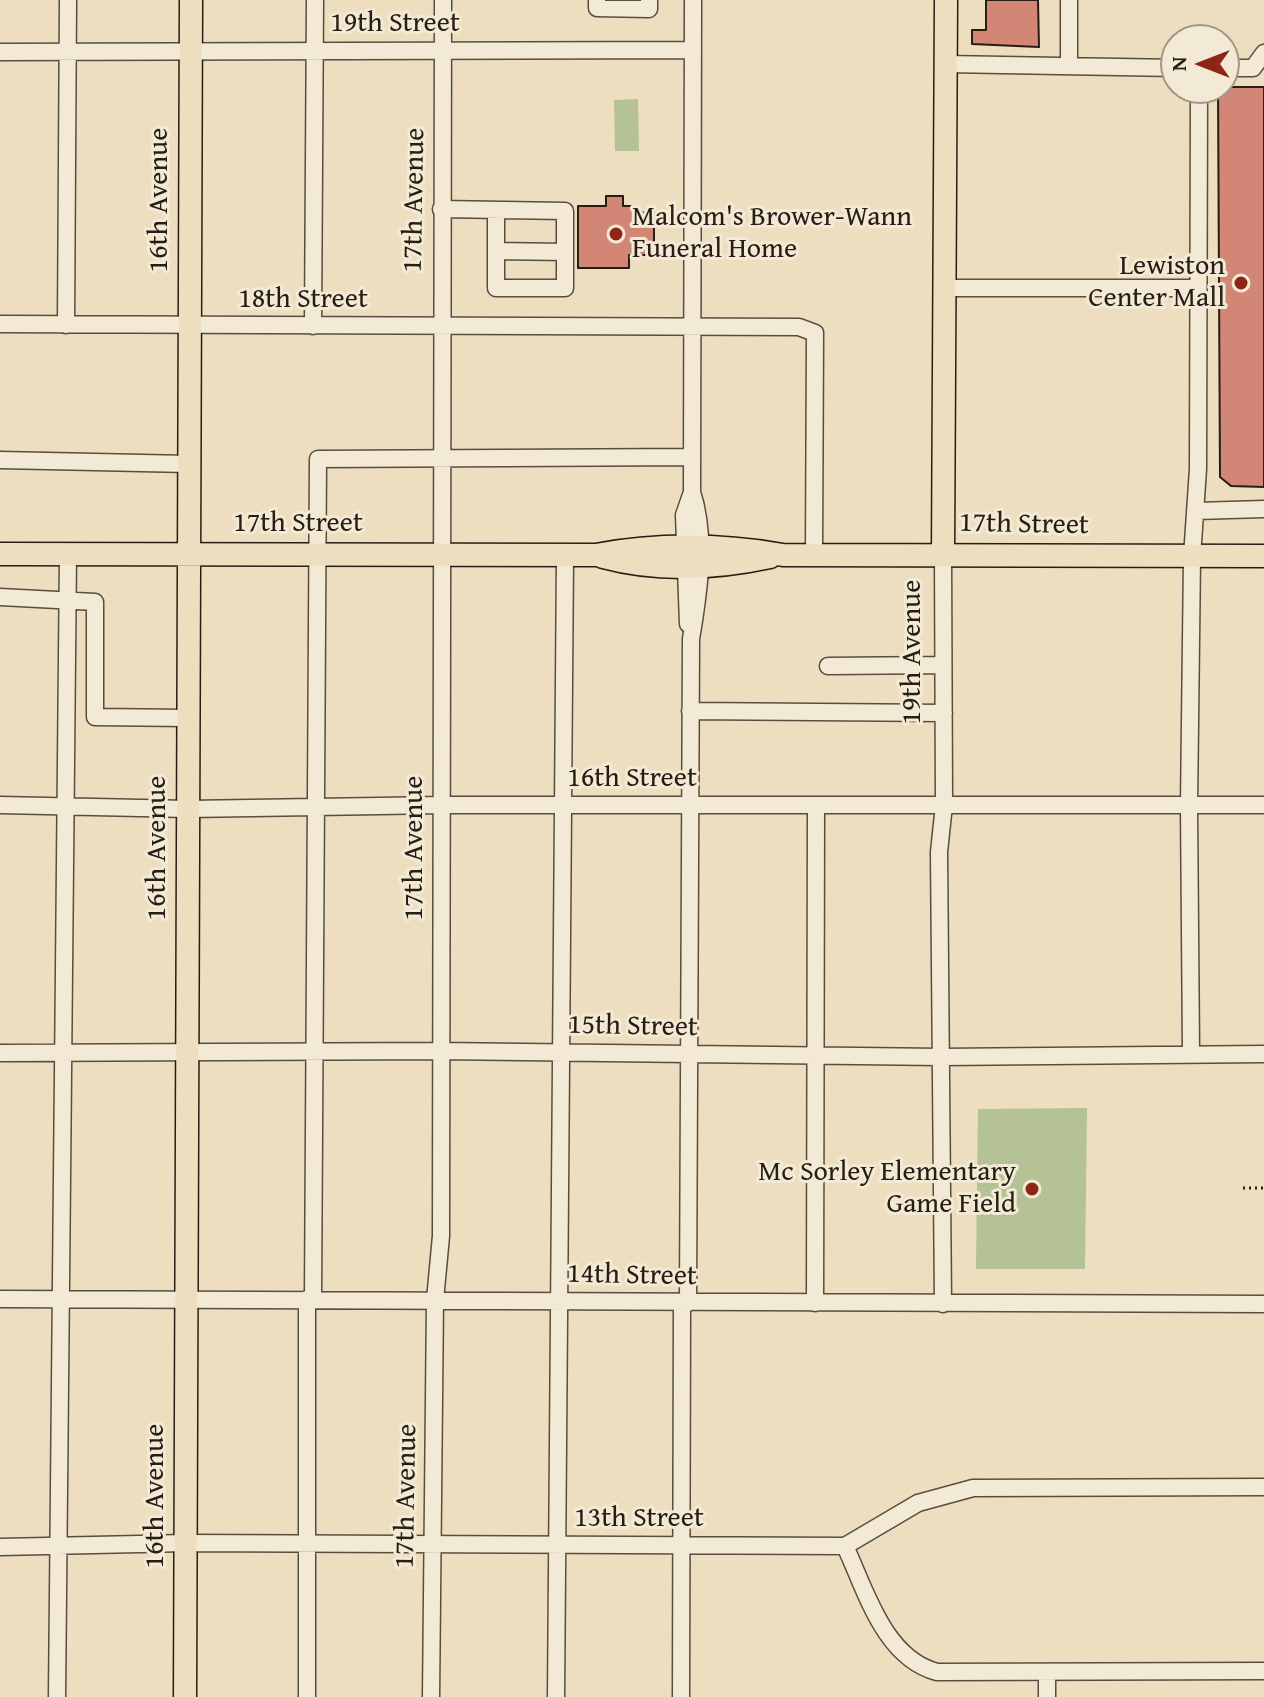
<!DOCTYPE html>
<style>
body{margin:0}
#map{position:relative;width:1264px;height:1697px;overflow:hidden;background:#eddebf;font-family:"Gentium Book Plus",serif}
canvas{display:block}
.north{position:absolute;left:1160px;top:24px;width:80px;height:80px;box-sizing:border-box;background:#f3ead5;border:2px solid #a29888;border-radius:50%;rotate:270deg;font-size:22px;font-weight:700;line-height:32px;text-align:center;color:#281d15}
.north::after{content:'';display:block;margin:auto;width:28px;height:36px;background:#8f2418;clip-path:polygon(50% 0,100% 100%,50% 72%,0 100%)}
</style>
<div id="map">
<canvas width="1264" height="1697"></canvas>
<div class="north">N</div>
</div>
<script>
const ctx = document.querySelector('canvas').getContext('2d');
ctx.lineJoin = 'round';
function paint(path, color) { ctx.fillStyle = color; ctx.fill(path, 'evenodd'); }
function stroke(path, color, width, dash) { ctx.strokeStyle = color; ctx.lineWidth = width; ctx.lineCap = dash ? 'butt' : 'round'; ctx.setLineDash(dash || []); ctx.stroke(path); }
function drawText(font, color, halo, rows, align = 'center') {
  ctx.font = font + ' "Gentium Book Plus",serif'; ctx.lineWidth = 6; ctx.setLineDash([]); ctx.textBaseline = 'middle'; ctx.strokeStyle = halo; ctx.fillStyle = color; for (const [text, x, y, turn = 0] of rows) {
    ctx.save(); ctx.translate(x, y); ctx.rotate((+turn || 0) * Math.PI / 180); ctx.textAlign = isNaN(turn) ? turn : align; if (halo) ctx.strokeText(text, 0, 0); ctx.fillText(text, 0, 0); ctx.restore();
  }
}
paint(new Path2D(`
 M638,99L639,151H615L614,100Z
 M1087,1108L1085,1269H976L978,1109Z`), '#b4c295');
const building = new Path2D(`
 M986,0H1038L1039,47L972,44V30H986Z
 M1224,87H1264V487L1231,486L1220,477L1218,88Z
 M606,196H623V206H635V213L654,212V255H629V268H578V206H606Z`);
paint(building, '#d28676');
stroke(building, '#281d15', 2);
const minor = new Path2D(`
 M597,0V8L649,9V0
 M1069,0V66
 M0,52L693,50
 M945,64L1176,68
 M1224,68H1253L1264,53
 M441,209L565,211V288H496V210
 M496,251L565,252
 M944,288H1198
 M0,324L799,327L815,333L814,555
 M66,325L68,0
 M313,326L315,0
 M0,460L189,464
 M1196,511L1264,509
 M943,554L944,805L939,852L943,1304
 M0,597L95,602V717L188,718
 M688,624L684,515L692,492
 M828,666L943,665
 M690,711L944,713
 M0,805L188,809L442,805H1264
 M0,1053L439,1051L941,1057L1264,1054
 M1191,1053L1189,806L1192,557L1198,469L1199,88
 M0,1299L1264,1304
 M307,1299V1697
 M313,1299L318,459L692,457
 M688,1303L691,639C699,592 707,538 692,492L693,0
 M815,1303L816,805
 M845,1546C866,1591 884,1658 937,1672L1264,1671
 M0,1547L186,1543L845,1546L918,1503L973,1488L1264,1487
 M1047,1673V1697
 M57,1697L68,553
 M431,1697L435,1300L441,1236L443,0
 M556,1697L565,555
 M681,1697L682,1303`);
const major = new Path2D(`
 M0,554L596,555C660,543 719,544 783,555L1264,556
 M943,554L946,0
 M603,557C658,572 714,569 770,557
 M185,1697L191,0`);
stroke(minor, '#594d40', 19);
stroke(major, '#281d15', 25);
stroke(new Path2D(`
 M1243,1188H1264`), '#281d15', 3, [2, 4]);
stroke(minor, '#f3ead5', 16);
stroke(major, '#eddebf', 22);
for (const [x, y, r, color] of [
 [616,234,8,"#8f2418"],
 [1241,283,8,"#8f2418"],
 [1032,1189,8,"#8f2418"]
]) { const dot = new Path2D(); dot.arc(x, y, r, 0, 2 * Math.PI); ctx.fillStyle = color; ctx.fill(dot); stroke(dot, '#f3ead5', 3); }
drawText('28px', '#281d15', '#f3ead5', [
 ["19th Street",395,24],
 ["16th Avenue",160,200,-90],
 ["17th Avenue",415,200,-89],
 ["18th Street",303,300],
 ["17th Street",298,524],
 ["17th Street",1024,525,1],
 ["19th Avenue",913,652,-90],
 ["16th Street",632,779],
 ["16th Avenue",158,848,-90],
 ["17th Avenue",415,848,-90],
 ["15th Street",633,1027,1],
 ["14th Street",632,1276,1],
 ["16th Avenue",156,1496,-90],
 ["17th Avenue",407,1496,-89],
 ["13th Street",639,1519]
]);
drawText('28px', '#281d15', '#f3ead5', [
 ["Malcom's Brower-Wann",632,218,"left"],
 ["Funeral Home",632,250,"left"],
 ["Lewiston",1225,267],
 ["Center Mall",1225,299],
 ["Mc Sorley Elementary",1016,1173],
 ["Game Field",1016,1205]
], 'right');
</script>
